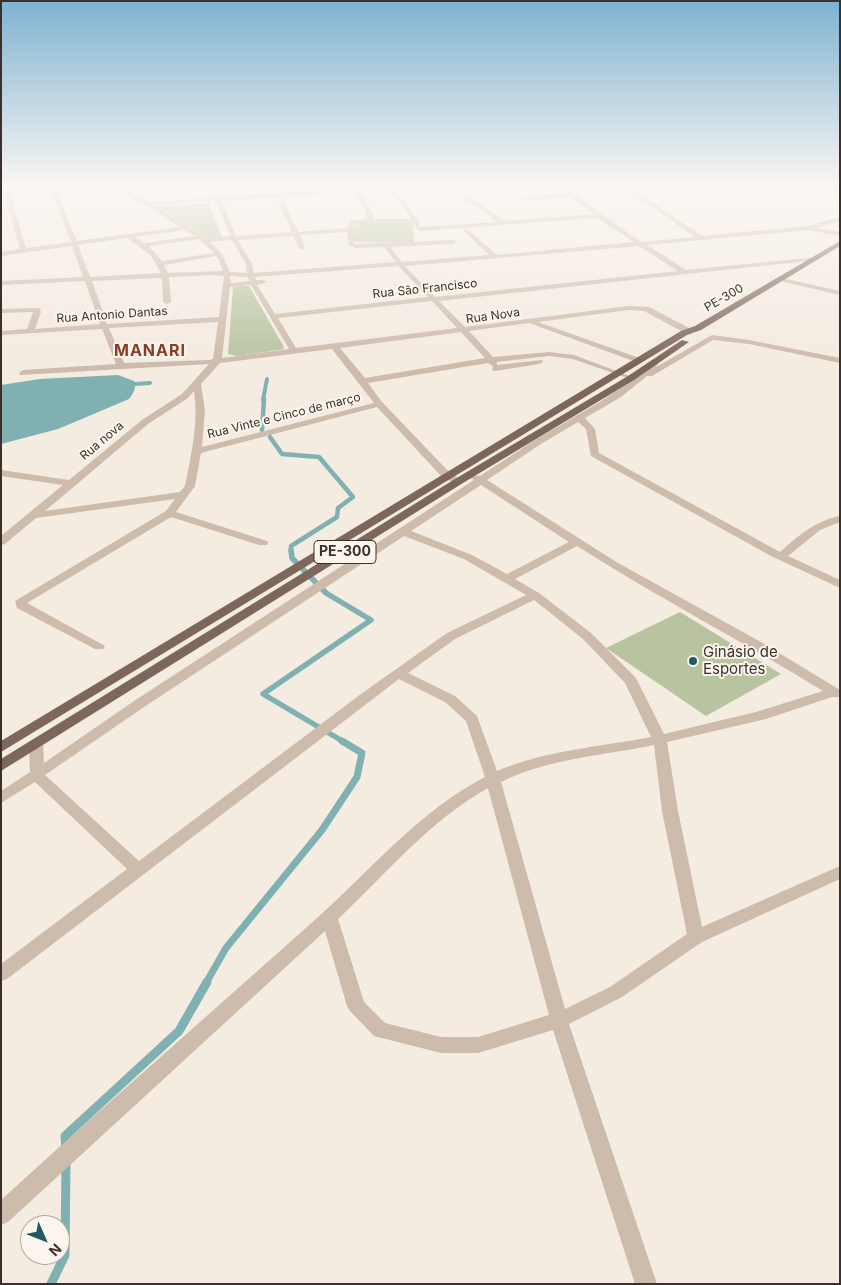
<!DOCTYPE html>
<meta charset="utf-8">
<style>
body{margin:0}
#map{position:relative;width:841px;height:1285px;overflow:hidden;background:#f4ebe1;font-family:Inter,sans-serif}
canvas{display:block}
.frame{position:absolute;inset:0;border:2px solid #3b302b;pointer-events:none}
.north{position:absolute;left:20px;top:1215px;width:50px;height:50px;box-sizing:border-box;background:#fbf5ee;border:1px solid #aea6a0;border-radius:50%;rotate:134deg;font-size:14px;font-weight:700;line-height:20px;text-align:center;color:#3b302b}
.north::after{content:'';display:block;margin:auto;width:18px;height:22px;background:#1f5a5e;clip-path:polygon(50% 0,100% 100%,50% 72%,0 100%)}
</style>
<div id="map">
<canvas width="841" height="1285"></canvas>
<div class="frame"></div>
<div class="north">N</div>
</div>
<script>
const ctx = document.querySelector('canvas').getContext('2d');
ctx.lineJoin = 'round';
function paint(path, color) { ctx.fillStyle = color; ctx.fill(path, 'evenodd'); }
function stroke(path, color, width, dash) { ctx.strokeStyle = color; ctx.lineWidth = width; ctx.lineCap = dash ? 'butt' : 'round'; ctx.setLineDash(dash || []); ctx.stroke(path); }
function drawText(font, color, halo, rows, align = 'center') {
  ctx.font = font + ' Inter,sans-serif'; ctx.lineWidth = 4; ctx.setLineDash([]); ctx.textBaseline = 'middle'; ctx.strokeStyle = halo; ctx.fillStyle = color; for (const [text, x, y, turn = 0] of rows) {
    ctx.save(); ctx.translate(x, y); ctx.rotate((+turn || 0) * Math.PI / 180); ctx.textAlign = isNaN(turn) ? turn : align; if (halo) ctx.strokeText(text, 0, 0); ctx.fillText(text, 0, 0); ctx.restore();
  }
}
paint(new Path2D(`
 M209,203L222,237L206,238L157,206Z
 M356,223H413L414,243L353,242Z
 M245,286H249L284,347V349L238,356L228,354L233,287Z
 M680,612L781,674L706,716L606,648Z`), '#b8c4a0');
paint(new Path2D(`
 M118,375L134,381C137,387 133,394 129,399L58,429L1,444V385L40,379Z`), '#7fb0b2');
stroke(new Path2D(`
 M135,384L150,383
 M263,400L267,379`), '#7fb0b2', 4);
stroke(new Path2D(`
 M262,430L264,399
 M270,437L282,454L319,457L353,497L338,508L337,517L291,546V552`), '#7fb0b2', 4.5);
stroke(new Path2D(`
 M291,550L292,558L326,593L371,620L263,694L344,742`), '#7fb0b2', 5.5);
stroke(new Path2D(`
 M206,983L226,948L322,830L357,777L362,753L342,741`), '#7fb0b2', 7);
stroke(new Path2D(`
 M66,1150L65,1136L179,1031L207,982
 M51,1284L65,1255L66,1161`), '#7fb0b2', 9);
paint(new Path2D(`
 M43,184H50L54,186L93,184L56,189L77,241L180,227L147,205L131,198L115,184H121L135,196L150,202L352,188L349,184H355L357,188L445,184L442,186L394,189L418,220L420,227L496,222L483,210L461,198L463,195L487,208L503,221L593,214L570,197L525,200L522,198L566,194L560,188L563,186L641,242L695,237L619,184H625L702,236L808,226L840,217V221L816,228L840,232V236L808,230L647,245L686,270L818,257V259L816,260L439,301L465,327L629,306L649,307L691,329V333H685L644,311L629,310L538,322L642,359L643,361L639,363L529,323L469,331L493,357L549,352L574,355L635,378L652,360L659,362L656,367L712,335L749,340L840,358V363L749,344L713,340L652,376H647L621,397L585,418L595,429L599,453L780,552C798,536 815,521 840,516V522L820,530L788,556L840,580V588L771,556L591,456L586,429L578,422L541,444L487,480L618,563L761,642L840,690V697H832L766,719L667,742L678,811L702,927L840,866V879L702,942L622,997L569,1024L657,1284H635L553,1030L478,1053H441L374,1036L350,1011L347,1006L325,931L8,1222L1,1225V1200C105,1105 212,1012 317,918C372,869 419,811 485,777L466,721L445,702L399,679L7,979L1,981V964L127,869L35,782L1,803V791L30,772L29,744L31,741H41L43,744L44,763L134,701L474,480L470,477L471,475L480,476L535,440L598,403L633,380L573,359L549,356L497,362V365L542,360L543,362L539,364L495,371L492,370L493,366L488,363L368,383L382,402L451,474L464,481L459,484L443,478L377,407L201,453L195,486L176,512L267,541L268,543L267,545H259L171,517L27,603L105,646L103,649H95L17,608L15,601L166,511L175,499L36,518L5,544L1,545V536L63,485L1,476V470L69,480L142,420L182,394L209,364L20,375L19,373L23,370L116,364L102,329L1,335V331L27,329L33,312L1,313V309L39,308L41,312L35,329L100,324L85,281L1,285V281L83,277L72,246L1,256V252L20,249L7,205V195L1,196V192L47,187ZM388,189L400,202L411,219H374L372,211L359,191ZM51,190L71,242L26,248L13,205V194ZM354,192L366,211L367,219L350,220L347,228L298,232L282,197ZM276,197L292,232L236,236L222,201ZM216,201L230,236L206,238L155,205ZM597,218L634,242L497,255L466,228L464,229V231L489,255L402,262L390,247L454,244L457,242L454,240L356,244L354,243L355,223H413L419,231ZM184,230L194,236L145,243L135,237ZM347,232L349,245L355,248L384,247L396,262L254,273L252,264L238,240L293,236L299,248L302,250L305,248L300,235ZM128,238L152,257L161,273L90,277L78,245ZM199,239L214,253L162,261L149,246ZM232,240L246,264L247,273L230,272L222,254L210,242ZM639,246L678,271L435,297L405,266ZM217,256L223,271L168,273L164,265ZM398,266L428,297L275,314L257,285L267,282L263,280H256L255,277ZM214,275L224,276L219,317L107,324L92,281L162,278L163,302L167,304L171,302L169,277ZM230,276L248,277L249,281L231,283ZM251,285L289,349L222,358L230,287ZM432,301L457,328L296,348L278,318ZM218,322L213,359L209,360L124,363L109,328ZM461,332L485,358L365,378L340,348ZM332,349L374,403L202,447L205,410L201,384L220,363ZM194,391C199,423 191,455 185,486L180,492L45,511L148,424L188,398ZM481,485L569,542L507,574L472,555L411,531ZM404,536L464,559L526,595L447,633L361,694L139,861L45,775L144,707ZM577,546C657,597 742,641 823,691L756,712L664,734L636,678L591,633L539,593L515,579ZM534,600L583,639L625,683L651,737C600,747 546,750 497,771L477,716L455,696L408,673L455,639ZM654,745L662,811L687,934L610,987L565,1009L501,782C549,758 602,756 654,745ZM488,788L549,1015L478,1037H441L385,1023L364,1002L338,919C386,874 429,821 488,788Z
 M782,278L840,291V295L780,281L778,280Z`), '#cdbbac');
paint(new Path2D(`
 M840,241V246L701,330L687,335L1,752V741L681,331L695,326Z
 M682,340L689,342L634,380L463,483L1,771V759L455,479L628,376Z`), '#7d675c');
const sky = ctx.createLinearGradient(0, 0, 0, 364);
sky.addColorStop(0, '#7eb2d2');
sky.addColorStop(0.51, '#faf6f2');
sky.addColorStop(1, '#faf6f200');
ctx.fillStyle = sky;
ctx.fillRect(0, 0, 841, 364);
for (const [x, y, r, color] of [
 [693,661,5,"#1f5a5e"]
]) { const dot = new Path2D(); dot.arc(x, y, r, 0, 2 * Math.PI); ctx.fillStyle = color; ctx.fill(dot); stroke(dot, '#fbf5ee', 2); }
drawText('12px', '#3b302b', '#fbf5ee', [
 ["Rua São Francisco",425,289,-6],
 ["PE-300",724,298,-30],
 ["Rua Antonio Dantas",112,315,-4],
 ["Rua Nova",493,316,-8],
 ["Rua Vinte e Cinco de março",284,416,-14],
 ["Rua nova",102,441,-40]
]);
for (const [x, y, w] of [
 [345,552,62]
]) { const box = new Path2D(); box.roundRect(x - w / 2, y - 11.5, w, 23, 4); ctx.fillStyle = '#fbf5ee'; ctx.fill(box); stroke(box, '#3b302b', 1); }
drawText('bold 14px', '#3b302b', null, [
 ["PE-300",345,552]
]);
drawText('15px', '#3b302b', '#fbf5ee', [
 ["Ginásio de",703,652],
 ["Esportes",703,669]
], 'left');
ctx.letterSpacing = '1px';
drawText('bold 16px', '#8c3b22', '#fbf5ee', [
 ["MANARI",150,351]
]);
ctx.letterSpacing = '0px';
</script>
